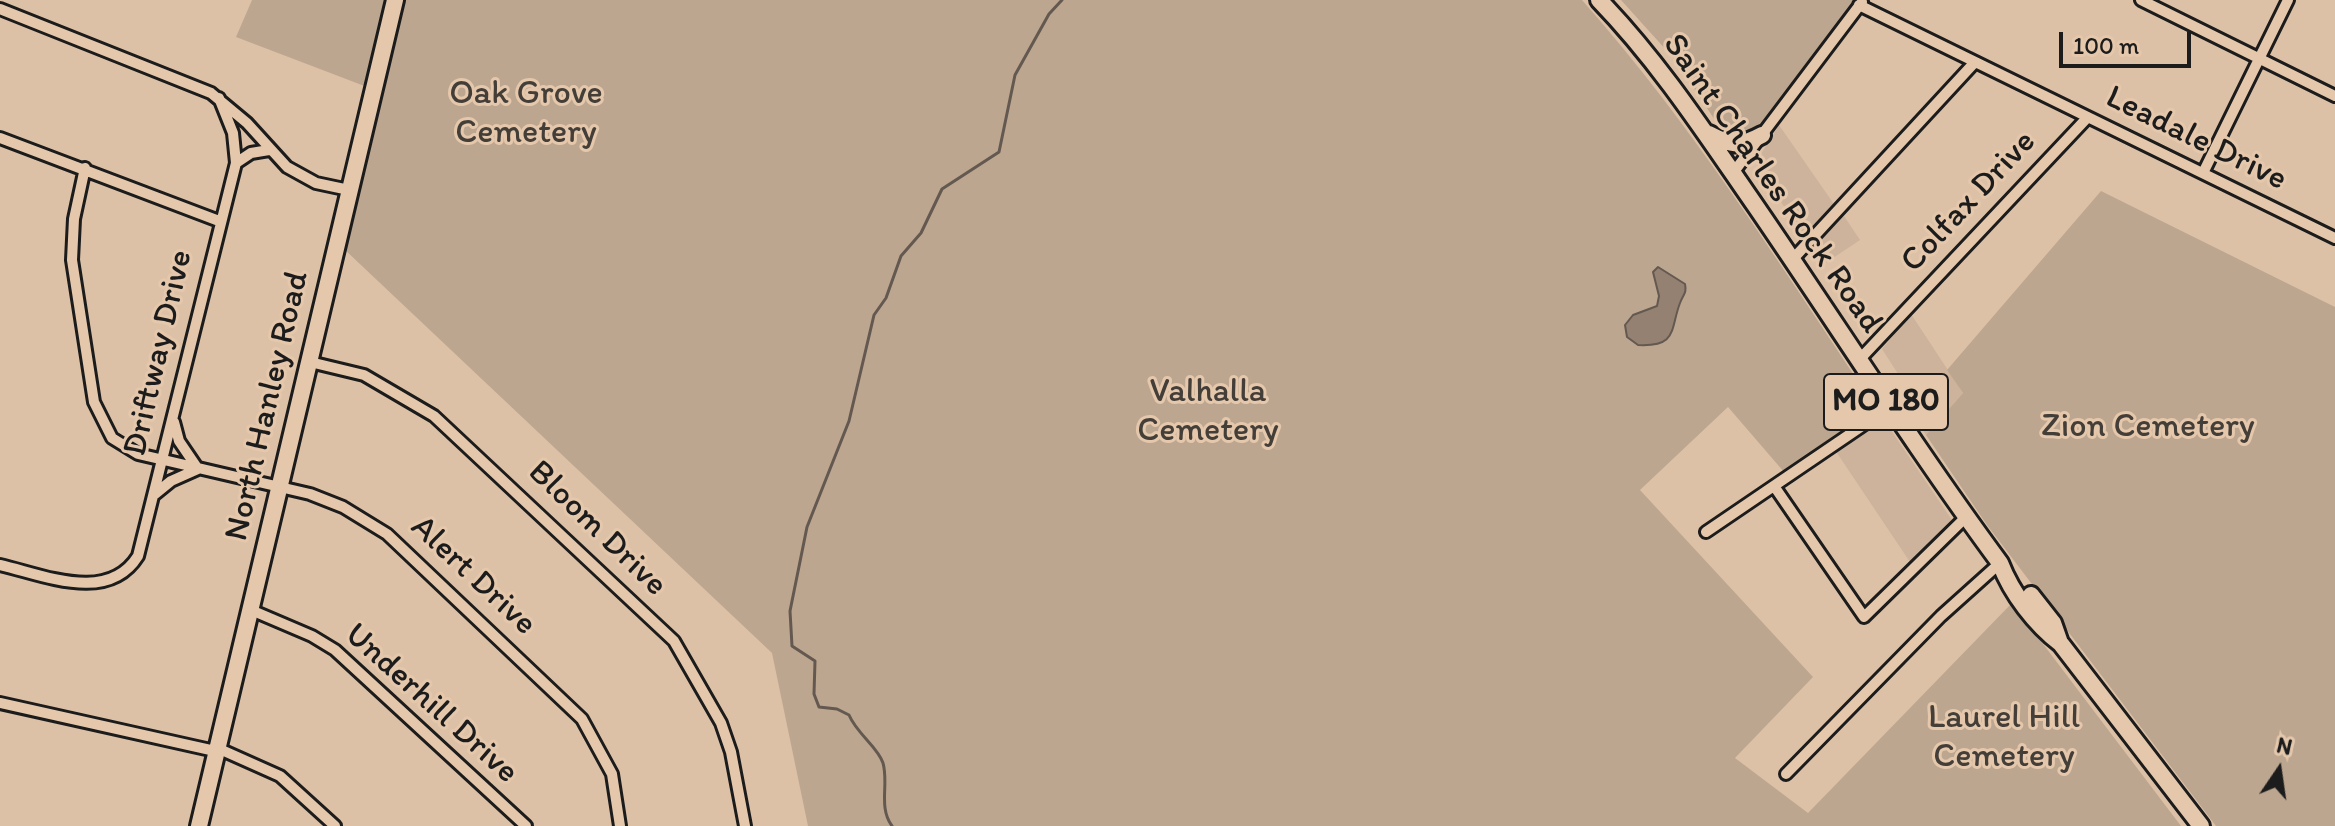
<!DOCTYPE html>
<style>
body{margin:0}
#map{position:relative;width:2335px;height:826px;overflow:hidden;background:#ddc1a6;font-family:Itim,sans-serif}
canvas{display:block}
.north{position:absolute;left:2239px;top:730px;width:80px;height:80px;-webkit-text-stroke:6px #e5c8ac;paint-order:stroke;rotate:13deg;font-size:22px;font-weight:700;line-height:32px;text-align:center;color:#1c1c1c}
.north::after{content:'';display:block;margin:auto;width:28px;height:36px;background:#1c1c1c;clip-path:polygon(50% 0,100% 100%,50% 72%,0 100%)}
.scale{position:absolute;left:2059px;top:32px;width:132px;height:36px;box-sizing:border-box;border:4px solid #1c1c1c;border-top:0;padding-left:10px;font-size:24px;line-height:28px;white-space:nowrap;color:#1c1c1c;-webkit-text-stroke:6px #e5c8ac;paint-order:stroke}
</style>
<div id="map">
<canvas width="2335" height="826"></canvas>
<div class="north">N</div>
<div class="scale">100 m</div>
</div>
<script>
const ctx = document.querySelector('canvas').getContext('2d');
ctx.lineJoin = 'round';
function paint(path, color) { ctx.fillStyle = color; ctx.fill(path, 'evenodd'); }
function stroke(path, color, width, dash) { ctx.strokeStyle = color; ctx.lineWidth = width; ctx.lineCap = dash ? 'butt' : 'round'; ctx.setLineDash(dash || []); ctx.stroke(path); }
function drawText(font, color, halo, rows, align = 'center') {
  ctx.font = font + ' Itim,sans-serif'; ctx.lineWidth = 6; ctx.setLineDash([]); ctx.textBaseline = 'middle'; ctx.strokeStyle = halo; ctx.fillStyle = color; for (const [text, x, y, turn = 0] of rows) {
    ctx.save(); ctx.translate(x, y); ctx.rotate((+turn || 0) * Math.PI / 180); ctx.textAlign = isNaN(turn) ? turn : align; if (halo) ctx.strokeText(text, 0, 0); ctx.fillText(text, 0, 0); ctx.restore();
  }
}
paint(new Path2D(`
 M1779,125L1836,207L1810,234L1804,235L1757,168L1759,157Z
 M1844,216L1860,240L1824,264L1817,255L1818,243Z
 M1911,314L1963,393L1926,435L1911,412L1918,405L1882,349Z
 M1880,421L1886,423L1952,520L1912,565L1835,450Z`), '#cdb39b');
paint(new Path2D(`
 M252,0H388L367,87L236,37Z
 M405,0H1582C1693,125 1781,267 1874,405L1873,413L1784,472L1728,407L1640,490L1813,677L1735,758L1808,813L2012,603L2181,826H808L772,653L344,249Z
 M1621,0H1856L1749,139L1726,137L1676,61Z
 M2101,191L2335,307V826H2216L1987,525L1926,435L1963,393L1947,370Z`), '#bda68f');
const water = new Path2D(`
 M1658,267L1685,284C1687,294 1683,294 1680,303C1670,329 1678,347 1638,345L1627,337L1625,325L1633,315L1657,306L1659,296L1653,272Z`);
paint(water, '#948172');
stroke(water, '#645950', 2);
stroke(new Path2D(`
 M892,826C878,807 889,784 883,763C878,747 857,734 849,715L837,709L819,707L814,694L815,661L792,646L790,611L807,527L849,421L874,315L886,298L901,256L921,233L942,189L999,152L1015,75L1049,14L1062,0`), '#645950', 3);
const minor = new Path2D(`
 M2141,0L2335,96
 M1859,5L2335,238
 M0,9L211,93L247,123L287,167L316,183L349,190
 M0,138L219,221
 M236,163L251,153L269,150
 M85,168L74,219L72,260L94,402L112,438L138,454L310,494L343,507L387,534L582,719L612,774L620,826
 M1733,173L1862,2
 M2203,173L2288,0
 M1792,260L1975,62
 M1859,360L2087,118
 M310,362L364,375L434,416L674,641L721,723L731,752L745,826
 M1774,486L1864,617L1966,517
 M155,494L171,481L198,469L179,441L174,422
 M1706,532L1890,407
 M0,565C44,575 108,604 138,556L236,163L233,133L219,98
 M251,610L312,636L335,650L526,826
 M0,703L215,751
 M215,747L280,776L335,826
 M1786,774L1941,616L2000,563`);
const primary = new Path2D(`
 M1599,0C1660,63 1707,136 1757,208C1838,326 1915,448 2000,563C2012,594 2035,624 2061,644L2201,826
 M1709,134C1732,146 1740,147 1762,135
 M2031,595L2053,623L2060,643
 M199,826L395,0`);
stroke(minor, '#1c1c1c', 16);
stroke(primary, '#1c1c1c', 22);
stroke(minor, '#e5c8ac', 10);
stroke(primary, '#e5c8ac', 16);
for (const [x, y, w] of [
 [1886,402,124]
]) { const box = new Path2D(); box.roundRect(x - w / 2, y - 28, w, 56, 6); ctx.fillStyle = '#e5c8ac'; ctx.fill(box); stroke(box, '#1c1c1c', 2); }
drawText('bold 32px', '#1c1c1c', null, [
 ["MO 180",1886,402]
]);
drawText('34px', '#443e39', '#e5c8ac', [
 ["Oak Grove",526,94],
 ["Cemetery",526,133],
 ["Valhalla",1208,392],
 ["Cemetery",1208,431],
 ["Zion Cemetery",2148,427],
 ["Laurel Hill",2004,718],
 ["Cemetery",2004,757]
]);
drawText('34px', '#1c1c1c', '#e5c8ac', [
 ["Leadale Drive",2196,139,26],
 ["Saint Charles Rock Road",1772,184,55],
 ["Colfax Drive",1969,202,-47],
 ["Driftway Drive",159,353,-77],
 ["North Hanley Road",268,406,-77],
 ["Bloom Drive",597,529,44],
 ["Alert Drive",473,576,43],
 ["Underhill Drive",431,704,42]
]);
</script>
